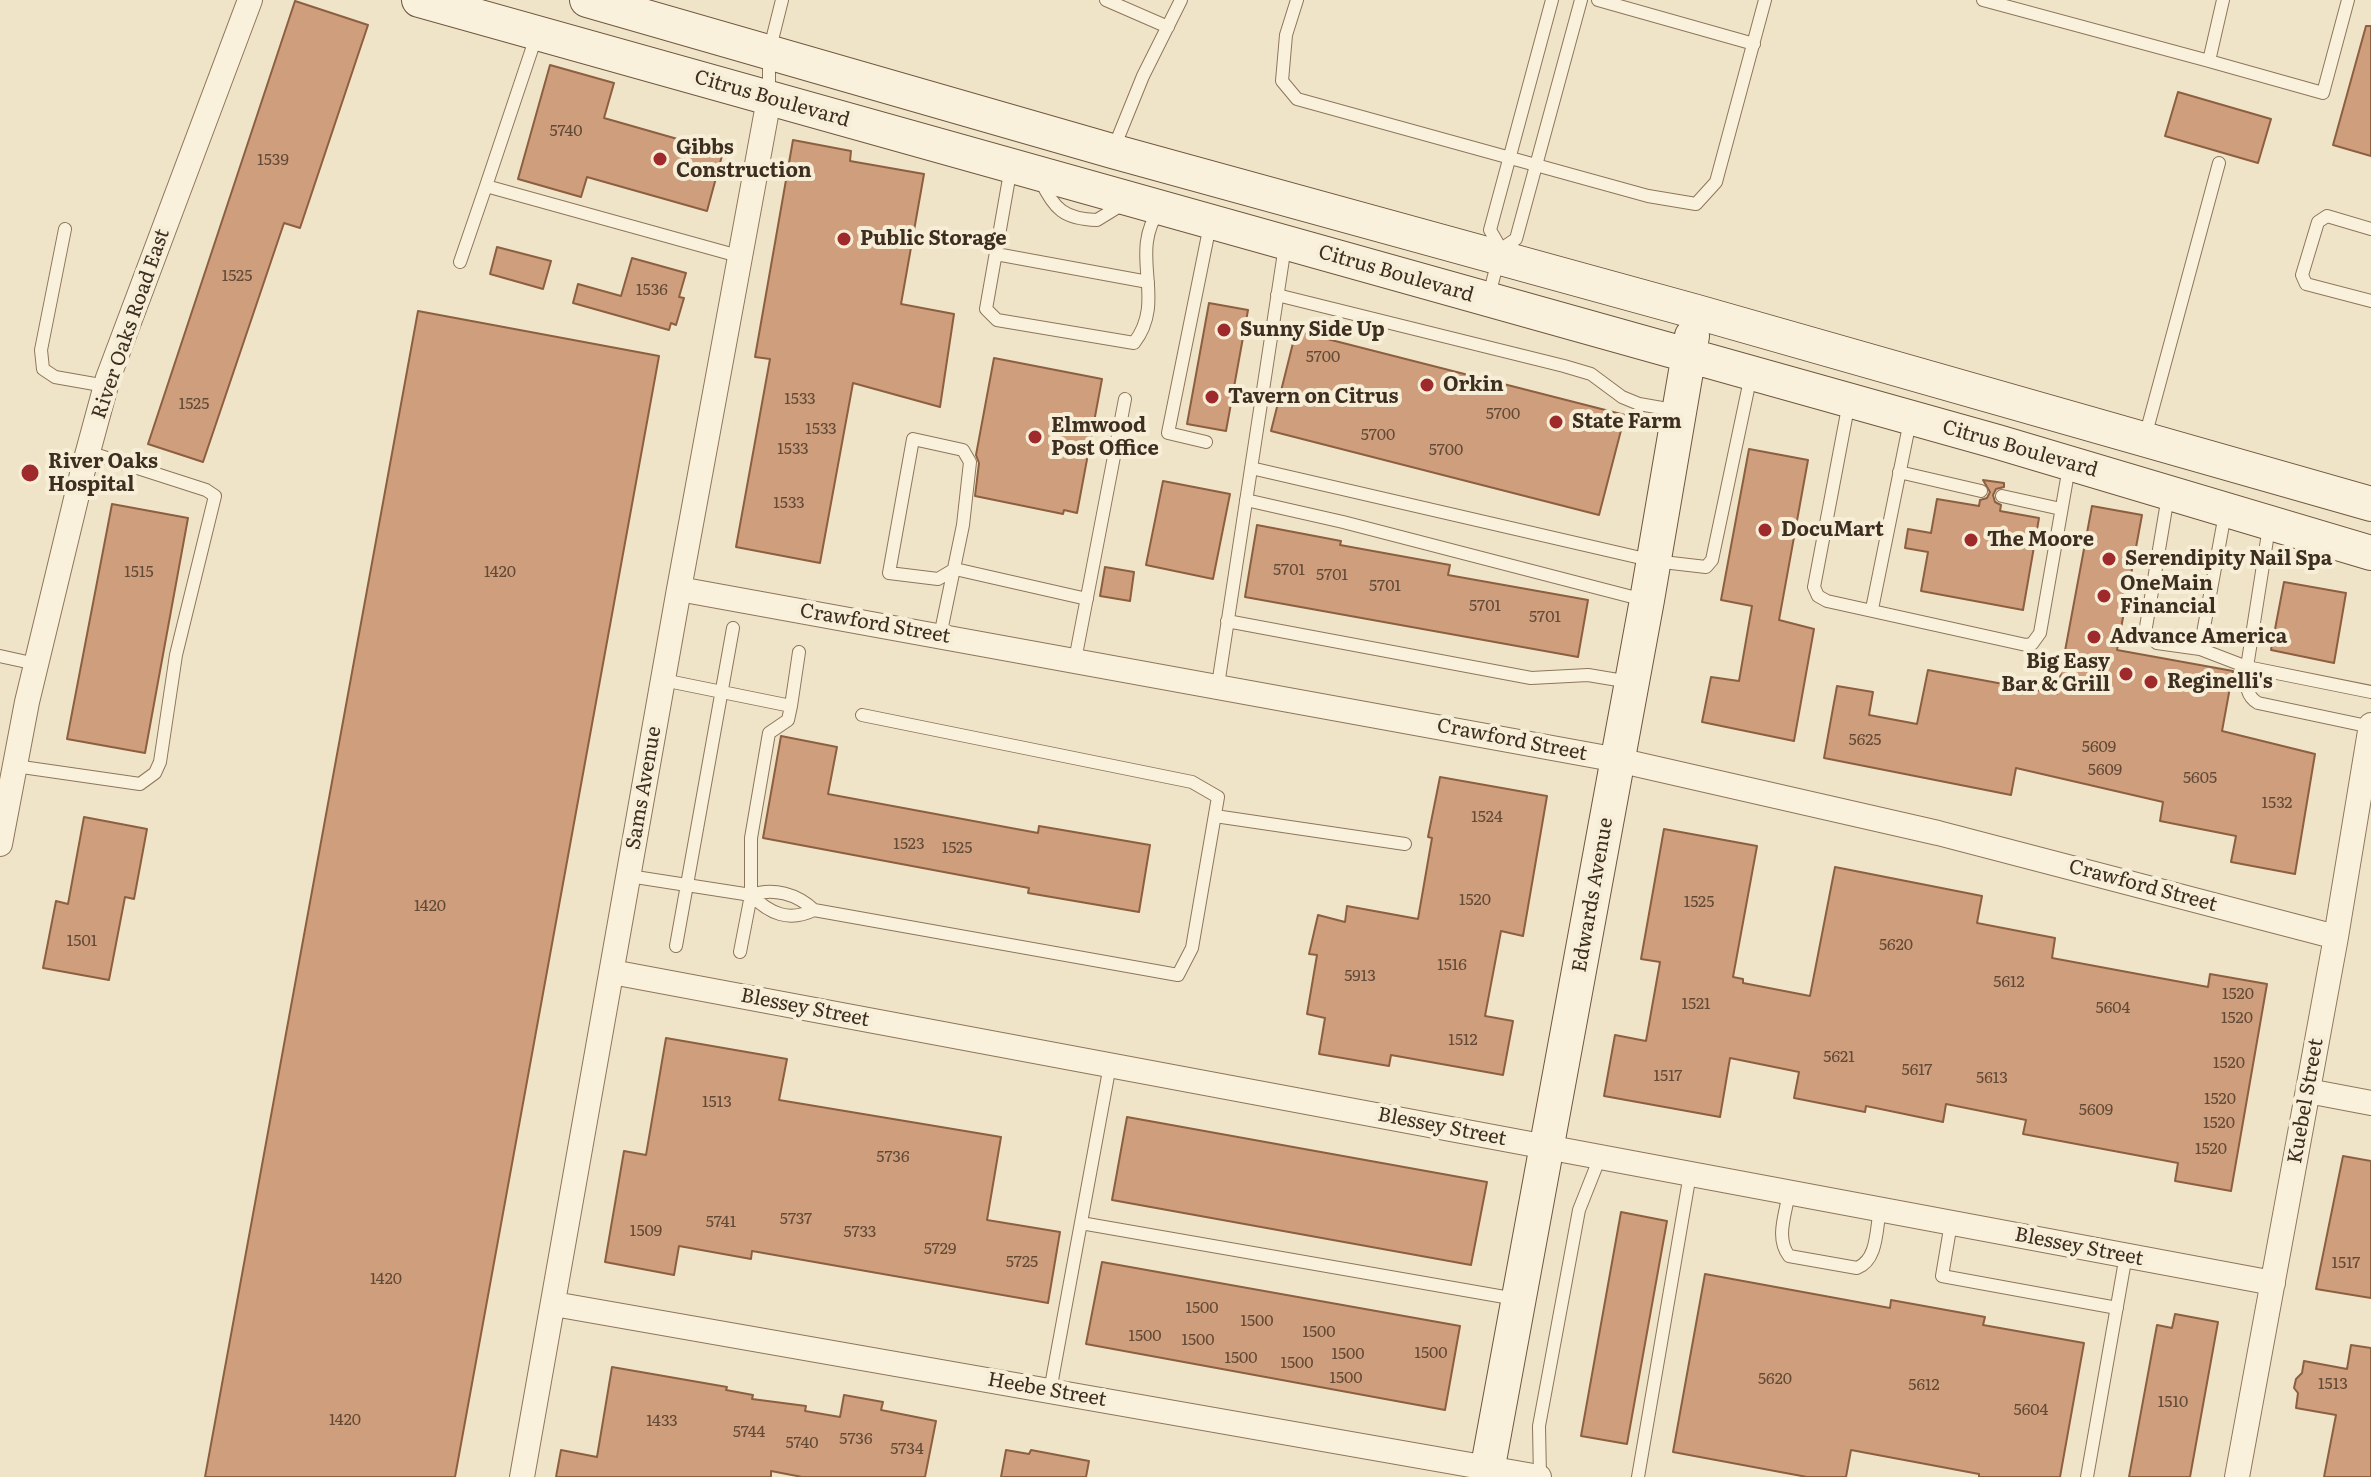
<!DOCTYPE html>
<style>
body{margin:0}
canvas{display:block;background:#f0e4c8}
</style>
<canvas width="2371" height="1477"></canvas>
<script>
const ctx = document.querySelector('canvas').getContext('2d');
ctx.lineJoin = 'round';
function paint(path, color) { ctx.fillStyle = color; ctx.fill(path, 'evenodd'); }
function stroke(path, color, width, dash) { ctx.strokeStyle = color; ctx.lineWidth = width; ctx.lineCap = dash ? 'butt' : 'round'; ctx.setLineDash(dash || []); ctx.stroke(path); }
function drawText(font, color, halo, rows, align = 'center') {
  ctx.font = font + ' Literata,serif'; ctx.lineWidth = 8; ctx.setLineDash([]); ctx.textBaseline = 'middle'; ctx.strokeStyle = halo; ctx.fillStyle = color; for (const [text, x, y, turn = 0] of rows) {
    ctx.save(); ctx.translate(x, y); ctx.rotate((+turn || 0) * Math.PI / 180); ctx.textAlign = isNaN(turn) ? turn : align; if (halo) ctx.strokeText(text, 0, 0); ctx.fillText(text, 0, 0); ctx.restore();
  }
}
const building = new Path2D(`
 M295,1L368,25L300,228L284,223L203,462L148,444Z
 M2366,26H2371V156L2333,145Z
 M550,65L614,83L604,118L723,152L707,211L587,177L581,197L518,179Z
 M2178,92L2271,119L2258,163L2165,136Z
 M793,140L851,151L850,161L924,174L901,304L954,314L940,407L853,383L820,563L736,547L770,359L755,357Z
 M497,247L551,261L543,289L490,274Z
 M632,258L686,273L679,297L684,298L676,325L671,323L669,330L573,303L578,284L621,296Z
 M1209,303L1248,310L1226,431L1187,424Z
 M418,311L659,356L455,1477H205Z
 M1296,331L1625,415L1599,515L1271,431Z
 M994,358L1102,379L1077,513L1064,510L1063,514L975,496L979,463L976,455Z
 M1749,449L1808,460L1779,620L1814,629L1794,741L1702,722L1711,677L1739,681L1752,606L1721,600Z
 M1983,480L2004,483V487L1996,489L1993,495L1995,502L2001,505L2000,511L2039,518L2023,610L1921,591L1928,552L1905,548L1908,529L1931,533L1937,499L1979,506L1980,500L1987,498L1990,492Z
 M1163,481L1230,494L1213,579L1146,565Z
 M112,504L188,518L145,753L67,739Z
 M2092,506L2142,515L2117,650L2233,671L2222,731L2315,754L2295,874L2231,862L2236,836L2160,821L2163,802L2016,768L2011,795L1824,758L1837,686L1873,692L1869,715L1917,724L1928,670L2057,694Z
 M1257,525L1341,541L1340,545L1450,565L1448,575L1588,600L1578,657L1245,597Z
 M1105,567L1134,572L1130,601L1100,596Z
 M2284,582L2346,593L2334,663L2271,650Z
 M781,736L837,747L828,794L1038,833L1039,826L1150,845L1139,912L1028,893L1029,888L763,838Z
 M1440,777L1547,796L1523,936L1501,931L1485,1016L1513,1021L1503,1075L1391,1055L1389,1066L1319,1054L1325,1018L1307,1014L1317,955L1309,954L1318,915L1345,922L1347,906L1418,919L1432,838L1428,837Z
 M84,817L147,829L134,899L125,897L109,980L43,968L56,901L68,904Z
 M1664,829L1757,846L1733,977L1743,979V983L1810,996L1835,867L1982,896L1977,923L2055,938L2052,958L2208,987L2210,974L2267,984L2231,1191L2175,1181L2178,1163L2023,1134L2026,1120L1946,1104L1943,1122L1866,1106L1865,1112L1794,1098L1799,1072L1730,1058L1720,1117L1604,1096L1615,1035L1646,1041L1660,962L1641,959Z
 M666,1038L787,1059L779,1100L1001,1137L987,1220L1060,1232L1048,1303L752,1251L751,1259L679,1246L674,1275L605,1262L624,1151L646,1155Z
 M1127,1117L1487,1182L1471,1265L1112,1200Z
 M2343,1156L2371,1161V1298L2316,1289Z
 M1621,1212L1667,1221L1627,1444L1581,1436Z
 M1102,1262L1460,1326L1445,1410L1086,1344Z
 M1705,1274L1890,1308L1891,1300L1985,1317L1983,1325L2084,1343L2060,1477H1979V1474L1851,1450L1846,1477H1807L1673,1452Z
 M2175,1314L2218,1322L2190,1477H2129L2157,1325L2172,1328Z
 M2351,1345L2371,1348V1477H2324L2336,1415L2296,1408L2298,1393L2294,1388L2296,1379L2302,1373L2304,1361L2347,1369Z
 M612,1367L727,1387L726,1390L753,1395L752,1399L806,1406L805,1411L840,1417L844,1395L883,1402L881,1410L936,1421L925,1477H802L771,1471V1477H556L561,1450L597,1457Z
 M1006,1450L1029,1454L1031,1450L1089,1461L1086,1477H1001Z`);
paint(building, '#cf9f7d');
stroke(building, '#8d5f41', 2);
const lane = new Path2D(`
 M1106,0L1168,27
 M1297,0L1286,35L1282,81L1297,99L1648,196L1696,204L1716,182L1765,0
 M1598,0L1754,44
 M1983,0L2209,61L2223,0
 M537,34L486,186L742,257
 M2209,61L2323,93L2348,0
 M769,95V52L782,0
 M1113,150L1143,76L1181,0
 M1011,167L986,309L997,320L1134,343C1168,299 1127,254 1160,209
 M1041,181C1054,209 1064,219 1097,220L1123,204
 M65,229L41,350L43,369L55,377L106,386
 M2371,229L2327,216L2318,222L2302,275L2306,284L2371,301
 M1501,249L1490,230L1552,0
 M996,254L1148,282
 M460,262L486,186
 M1277,295L1564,366L1591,374L1622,397L1639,404L1679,411
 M1488,299L1501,249L1516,239L1581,0
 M1849,402L1814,587L1818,596L1827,601L2026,645L2032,644L2040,633L2069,467
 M2145,437L2219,163
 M1206,442L1168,433L1210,225
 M1251,468L1654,561L1706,567L1712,560L1751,375
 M1899,472L1981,491
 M2002,496L2061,509
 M2168,496L2146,627V633L2157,643L2200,649L2225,514
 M1246,500L1343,522L1644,600
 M1872,609L1910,421
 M1227,621L1531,678L1588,675L1630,682
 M940,636L963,525L970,462L963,450L913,439L889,573L938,579L955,569L1087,599
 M2200,649L2247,667L2269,527
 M0,656L36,664
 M1075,660L1125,399
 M663,680L791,706L799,652
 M1218,685L1285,246
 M791,706L788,720L769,733L751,838V895C770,914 789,922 814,910
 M2371,727L2258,703C2244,695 2247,682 2247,667L2371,692
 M15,766L140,784L155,773L160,762L176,655L215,496L206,490L88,452
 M1215,816L1405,844
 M629,876L751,895L740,952
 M751,895C773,887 797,894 814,910L1178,975L1192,948L1218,797L1192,782L862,715
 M676,946L733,628
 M1789,1192C1786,1213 1775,1238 1789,1256L1857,1268C1878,1260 1876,1229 1880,1209
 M1081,1223L1516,1299
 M1951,1223L1942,1276L2117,1308
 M1050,1391L1110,1065
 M1540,1477L1539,1426L1579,1210L1600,1157
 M1638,1477L1690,1174
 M2087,1477L2126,1255`);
const street = new Path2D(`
 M679,589L1618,760L1938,833L2336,937
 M0,844L27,702L83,470L108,378L250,0
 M612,972L2273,1283
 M2308,1091L2371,1103
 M554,1304L1539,1477
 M522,1477L679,589L769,99
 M2237,1477L2336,937L2371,725`);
const secondary = new Path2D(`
 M419,0L1998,442L2371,553
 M587,0L1112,151L1697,312L2371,504
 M1486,1477L1647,600L1692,336`);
stroke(lane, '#8d765c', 14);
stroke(street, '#8d765c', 26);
stroke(secondary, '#6f573f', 36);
stroke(lane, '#faf1dc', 12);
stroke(street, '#faf1dc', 24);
stroke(secondary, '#faf1dc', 34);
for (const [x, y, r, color] of [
 [660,159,8,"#9e2a2b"],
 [844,239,8,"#9e2a2b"],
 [1224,330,8,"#9e2a2b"],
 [1427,385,8,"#9e2a2b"],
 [1212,397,8,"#9e2a2b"],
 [1556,422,8,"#9e2a2b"],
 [1035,437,8,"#9e2a2b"],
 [30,473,10,"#9e2a2b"],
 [1765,530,8,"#9e2a2b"],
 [1971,540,8,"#9e2a2b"],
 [2109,559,8,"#9e2a2b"],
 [2104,596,8,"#9e2a2b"],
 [2094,637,8,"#9e2a2b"],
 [2126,674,8,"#9e2a2b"],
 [2151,682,8,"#9e2a2b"]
]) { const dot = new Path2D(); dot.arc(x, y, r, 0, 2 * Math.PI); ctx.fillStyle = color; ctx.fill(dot); stroke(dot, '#f7eed8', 3); }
drawText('16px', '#624a37', null, [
 ["5740",566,131],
 ["1539",273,160],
 ["1525",237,276],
 ["1536",652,290],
 ["5700",1323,357],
 ["1533",800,399],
 ["1525",194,404],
 ["5700",1503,414],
 ["1533",821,429],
 ["5700",1378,435],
 ["1533",793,449],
 ["5700",1446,450],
 ["1533",789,503],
 ["5701",1289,570],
 ["1515",139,572],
 ["1420",500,572],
 ["5701",1332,575],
 ["5701",1385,586],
 ["5701",1485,606],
 ["5701",1545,617],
 ["5625",1865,740],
 ["5609",2099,747],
 ["5609",2105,770],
 ["5605",2200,778],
 ["1532",2277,803],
 ["1524",1487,817],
 ["1523",909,844],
 ["1525",957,848],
 ["1520",1475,900],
 ["1525",1699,902],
 ["1420",430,906],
 ["1501",82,941],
 ["5620",1896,945],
 ["1516",1452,965],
 ["5913",1360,976],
 ["5612",2009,982],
 ["1520",2238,994],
 ["1521",1696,1004],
 ["5604",2113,1008],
 ["1520",2237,1018],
 ["1512",1463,1040],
 ["5621",1839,1057],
 ["1520",2229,1063],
 ["5617",1917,1070],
 ["1517",1668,1076],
 ["5613",1992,1078],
 ["1520",2220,1099],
 ["1513",717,1102],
 ["5609",2096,1110],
 ["1520",2219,1123],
 ["1520",2211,1149],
 ["5736",893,1157],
 ["5737",796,1219],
 ["5741",721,1222],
 ["1509",646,1231],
 ["5733",860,1232],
 ["5729",940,1249],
 ["5725",1022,1262],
 ["1517",2346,1263],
 ["1420",386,1279],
 ["1500",1202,1308],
 ["1500",1257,1321],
 ["1500",1319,1332],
 ["1500",1145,1336],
 ["1500",1198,1340],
 ["1500",1431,1353],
 ["1500",1348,1354],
 ["1500",1241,1358],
 ["1500",1297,1363],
 ["1500",1346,1378],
 ["5620",1775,1379],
 ["1513",2333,1384],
 ["5612",1924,1385],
 ["1510",2173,1402],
 ["5604",2031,1410],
 ["1420",345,1420],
 ["1433",662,1421],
 ["5744",749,1432],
 ["5736",856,1439],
 ["5740",802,1443],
 ["5734",907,1449]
]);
drawText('20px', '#3d2e20', '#f7eed8', [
 ["Citrus Boulevard",772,99,16],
 ["Citrus Boulevard",1396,274,16],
 ["River Oaks Road East",131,324,-71],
 ["Citrus Boulevard",2020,449,16],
 ["Crawford Street",875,624,10],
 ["Crawford Street",1512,740,11],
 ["Sams Avenue",644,788,-80],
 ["Crawford Street",2143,886,15],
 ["Edwards Avenue",1593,895,-80],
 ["Blessey Street",805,1008,11],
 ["Kuebel Street",2306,1101,-80],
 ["Blessey Street",1442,1127,11],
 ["Blessey Street",2079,1247,11],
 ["Heebe Street",1047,1390,10]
]);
drawText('bold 20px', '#3d2e20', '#f7eed8', [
 ["Gibbs",676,148],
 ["Construction",676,171],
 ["Public Storage",860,239],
 ["Sunny Side Up",1240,330],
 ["Orkin",1443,385],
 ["Tavern on Citrus",1228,397],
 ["State Farm",1572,422],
 ["Elmwood",1051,426],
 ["Post Office",1051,449],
 ["River Oaks",48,462],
 ["Hospital",48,485],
 ["DocuMart",1781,530],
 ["The Moore",1987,540],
 ["Serendipity Nail Spa",2125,559],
 ["OneMain",2120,584],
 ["Financial",2120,607],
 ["Advance America",2110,637],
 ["Big Easy",2110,662,"right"],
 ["Bar & Grill",2110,685,"right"],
 ["Reginelli's",2167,682]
], 'left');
</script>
